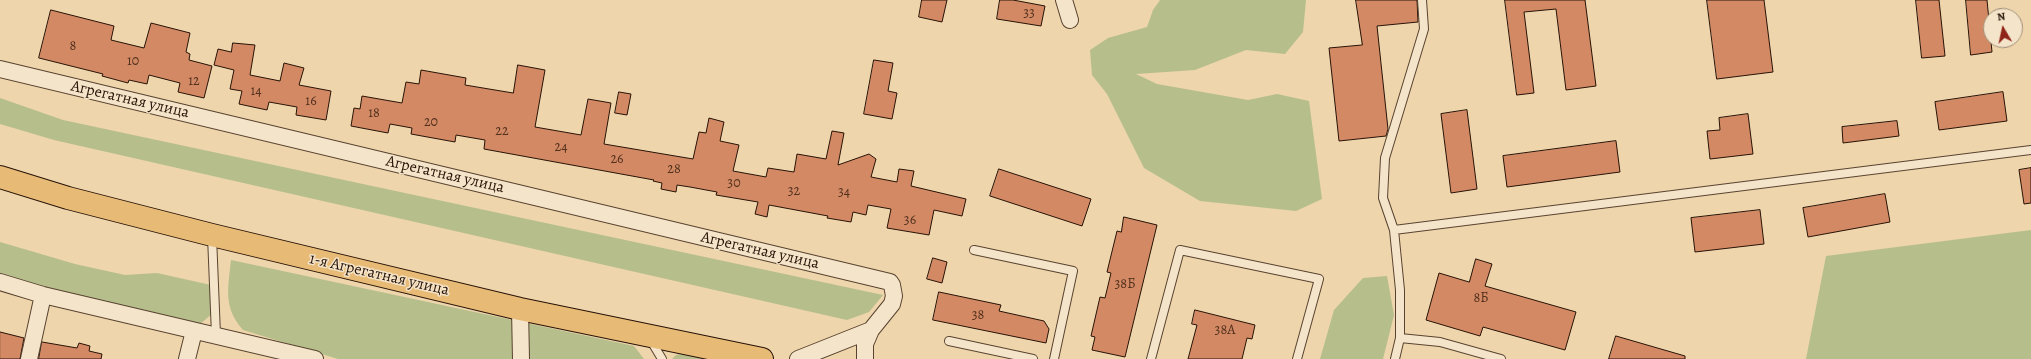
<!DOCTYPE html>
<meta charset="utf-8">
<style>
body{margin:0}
#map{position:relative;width:2031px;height:359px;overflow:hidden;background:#eed5ac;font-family:Alegreya,serif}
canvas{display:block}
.north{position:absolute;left:1983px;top:8px;width:40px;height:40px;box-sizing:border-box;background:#f4e4c9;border:1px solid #a2907b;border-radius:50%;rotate:351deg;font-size:11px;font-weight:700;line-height:16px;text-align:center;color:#271206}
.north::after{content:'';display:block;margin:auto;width:14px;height:18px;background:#8f2418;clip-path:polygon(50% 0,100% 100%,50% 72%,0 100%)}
</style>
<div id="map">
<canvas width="2031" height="359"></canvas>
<div class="north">N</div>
</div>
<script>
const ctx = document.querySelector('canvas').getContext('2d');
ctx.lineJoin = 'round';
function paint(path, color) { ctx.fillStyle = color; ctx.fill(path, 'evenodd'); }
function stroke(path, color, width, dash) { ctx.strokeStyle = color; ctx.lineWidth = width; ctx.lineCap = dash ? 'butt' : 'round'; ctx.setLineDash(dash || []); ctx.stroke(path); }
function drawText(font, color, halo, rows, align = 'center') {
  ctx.font = font + ' Alegreya,serif'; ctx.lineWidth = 3; ctx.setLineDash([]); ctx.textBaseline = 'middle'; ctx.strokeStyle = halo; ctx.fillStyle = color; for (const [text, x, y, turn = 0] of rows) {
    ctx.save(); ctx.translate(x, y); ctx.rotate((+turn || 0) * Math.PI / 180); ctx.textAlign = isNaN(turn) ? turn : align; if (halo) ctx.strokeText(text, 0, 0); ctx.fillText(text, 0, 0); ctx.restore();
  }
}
paint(new Path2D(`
 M1160,0H1306L1303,32L1285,54L1246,50L1195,70L1136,74L1157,84L1248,100L1277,94L1309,101L1322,199L1296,211L1200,201L1144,168L1107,94L1092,75L1090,50L1108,38L1147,27L1153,10Z
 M0,98L63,120L883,295L869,312L847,320L54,140L0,124Z
 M2031,230V359H1806L1826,256Z
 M0,242L75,264L125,275L157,273L211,285L213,313L199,325L162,319L0,276Z
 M231,260L634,346L644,359H338L243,330C223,307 228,289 231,260Z
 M1387,276L1394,315L1383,359H1320L1334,310L1363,278Z
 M680,354L706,359H672L676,355Z`), '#b6be8c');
const building = new Path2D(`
 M922,0H947L942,22L919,17Z
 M1000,0H1013L1045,6L1041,26L997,19Z
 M1356,0H1417L1418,22L1377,26L1388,129L1386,136L1339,141L1329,48L1362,45Z
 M1505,0H1585L1596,86L1566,90L1556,9L1524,12L1534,93L1517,95Z
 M1707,0H1764L1773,72L1717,79Z
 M1916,0H1939L1945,56L1922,58Z
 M1966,0H1987L1992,52L1971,55Z
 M51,10L114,26L111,40L144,48L151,23L190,33L186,52L190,54L189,60L212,66L204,98L178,92L180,83L149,75L147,84L129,80L128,83L102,76L103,74L39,58Z
 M233,43L255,45L250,75L280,81L284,63L304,68L299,85L331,91L326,120L296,115L297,107L269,102L267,110L239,104L242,91L230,89L234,70L214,65L218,49L231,52Z
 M874,60L893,63L888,91L897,93L892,119L864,114Z
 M518,65L545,70L535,127L581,135L588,99L611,103L604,144L693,159L699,132L706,133L709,118L724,122L720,141L739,145L733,171L766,177L768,168L794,172L797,154L826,159L832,131L844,133L838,165L869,154L876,159L871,177L897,182L899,169L914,171L911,186L966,199L962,216L934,210L929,235L887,228L891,209L868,205L866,215L853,212L851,222L827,218L828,216L769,205L767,217L755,214L758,202L716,195L717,192L690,187L677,185L676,192L661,189L662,183L653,181L654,180L484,149L485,140L456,135L455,142L411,134L412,128L390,124L388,133L351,126L354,108L360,109L362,96L402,103L406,82L419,84L421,70L466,78L465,85L513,93Z
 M619,92L631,94L627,115L615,113Z
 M2003,92L2007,121L1939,130L1935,102Z
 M1467,110L1477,189L1451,193L1441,114Z
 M1748,114L1753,154L1710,159L1707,131L1720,130L1719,118Z
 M1897,121L1899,136L1843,143L1842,127Z
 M1616,141L1620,172L1507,187L1503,156Z
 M2031,168V203L2024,204L2019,170Z
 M999,169L1091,199L1082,226L990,196Z
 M1885,194L1890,222L1808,237L1803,208Z
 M1760,210L1764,244L1695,252L1691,218Z
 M1124,217L1157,225L1125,357L1092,350L1095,337L1091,336L1100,297L1105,298L1111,273L1107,272L1117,231L1121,232Z
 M933,258L947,262L942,283L927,279Z
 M1476,259L1492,264L1485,286L1576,312L1565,350L1483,327L1480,336L1426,320L1439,273L1469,282Z
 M939,292L1001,305L999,311L1044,321L1049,329L1046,343L933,320Z
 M1195,310L1255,325L1252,339L1247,338L1242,359H1188L1197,325L1192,324Z
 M0,332L24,338L20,359H0Z
 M1616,336L1685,356V359H1609Z
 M42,342L77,348L79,343L90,346L89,351L102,354L101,359H39Z`);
paint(building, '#d38a64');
stroke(building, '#271206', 1);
const lane = new Path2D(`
 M1394,230L2031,150
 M212,236L216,335
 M974,250L1073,271L1054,359
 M1400,338L1440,342L1501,359
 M650,339L662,359
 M949,341L1033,359
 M1151,359L1180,250L1319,279L1297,359
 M1395,359L1400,338V290L1394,230L1383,198L1385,158L1424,29L1422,0`);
const street = new Path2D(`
 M1064,0L1070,20
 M0,69L890,282L892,285L894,296L892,304L871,330L798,359
 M0,282L43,295L315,359
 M520,309L521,359
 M29,359L43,295
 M187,359L194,331
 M865,359V344L871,330`);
const primary = new Path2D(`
 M0,177L68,198L212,235L520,309L762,359`);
stroke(lane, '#594330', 10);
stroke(street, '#594330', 18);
stroke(primary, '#271206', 24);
stroke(lane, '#f4e4c9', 8);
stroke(street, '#f4e4c9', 16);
stroke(primary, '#e7ba76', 22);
drawText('14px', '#52301e', null, [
 ["33",1029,14],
 ["8",73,47],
 ["10",133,62],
 ["12",194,82],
 ["14",256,92],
 ["16",311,102],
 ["18",374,114],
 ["20",431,123],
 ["22",502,132],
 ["24",561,148],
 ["26",617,160],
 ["28",674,170],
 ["30",734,184],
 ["32",794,192],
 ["34",844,193],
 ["36",910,221],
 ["38Б",1125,285],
 ["8Б",1481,299],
 ["38",978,316],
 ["38А",1225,331]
]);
drawText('16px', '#271206', '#f4e4c9', [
 ["Агрегатная улица",130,100,13],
 ["Агрегатная улица",445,175,13],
 ["Агрегатная улица",760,251,13],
 ["1-я Агрегатная улица",379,275,13]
]);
</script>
